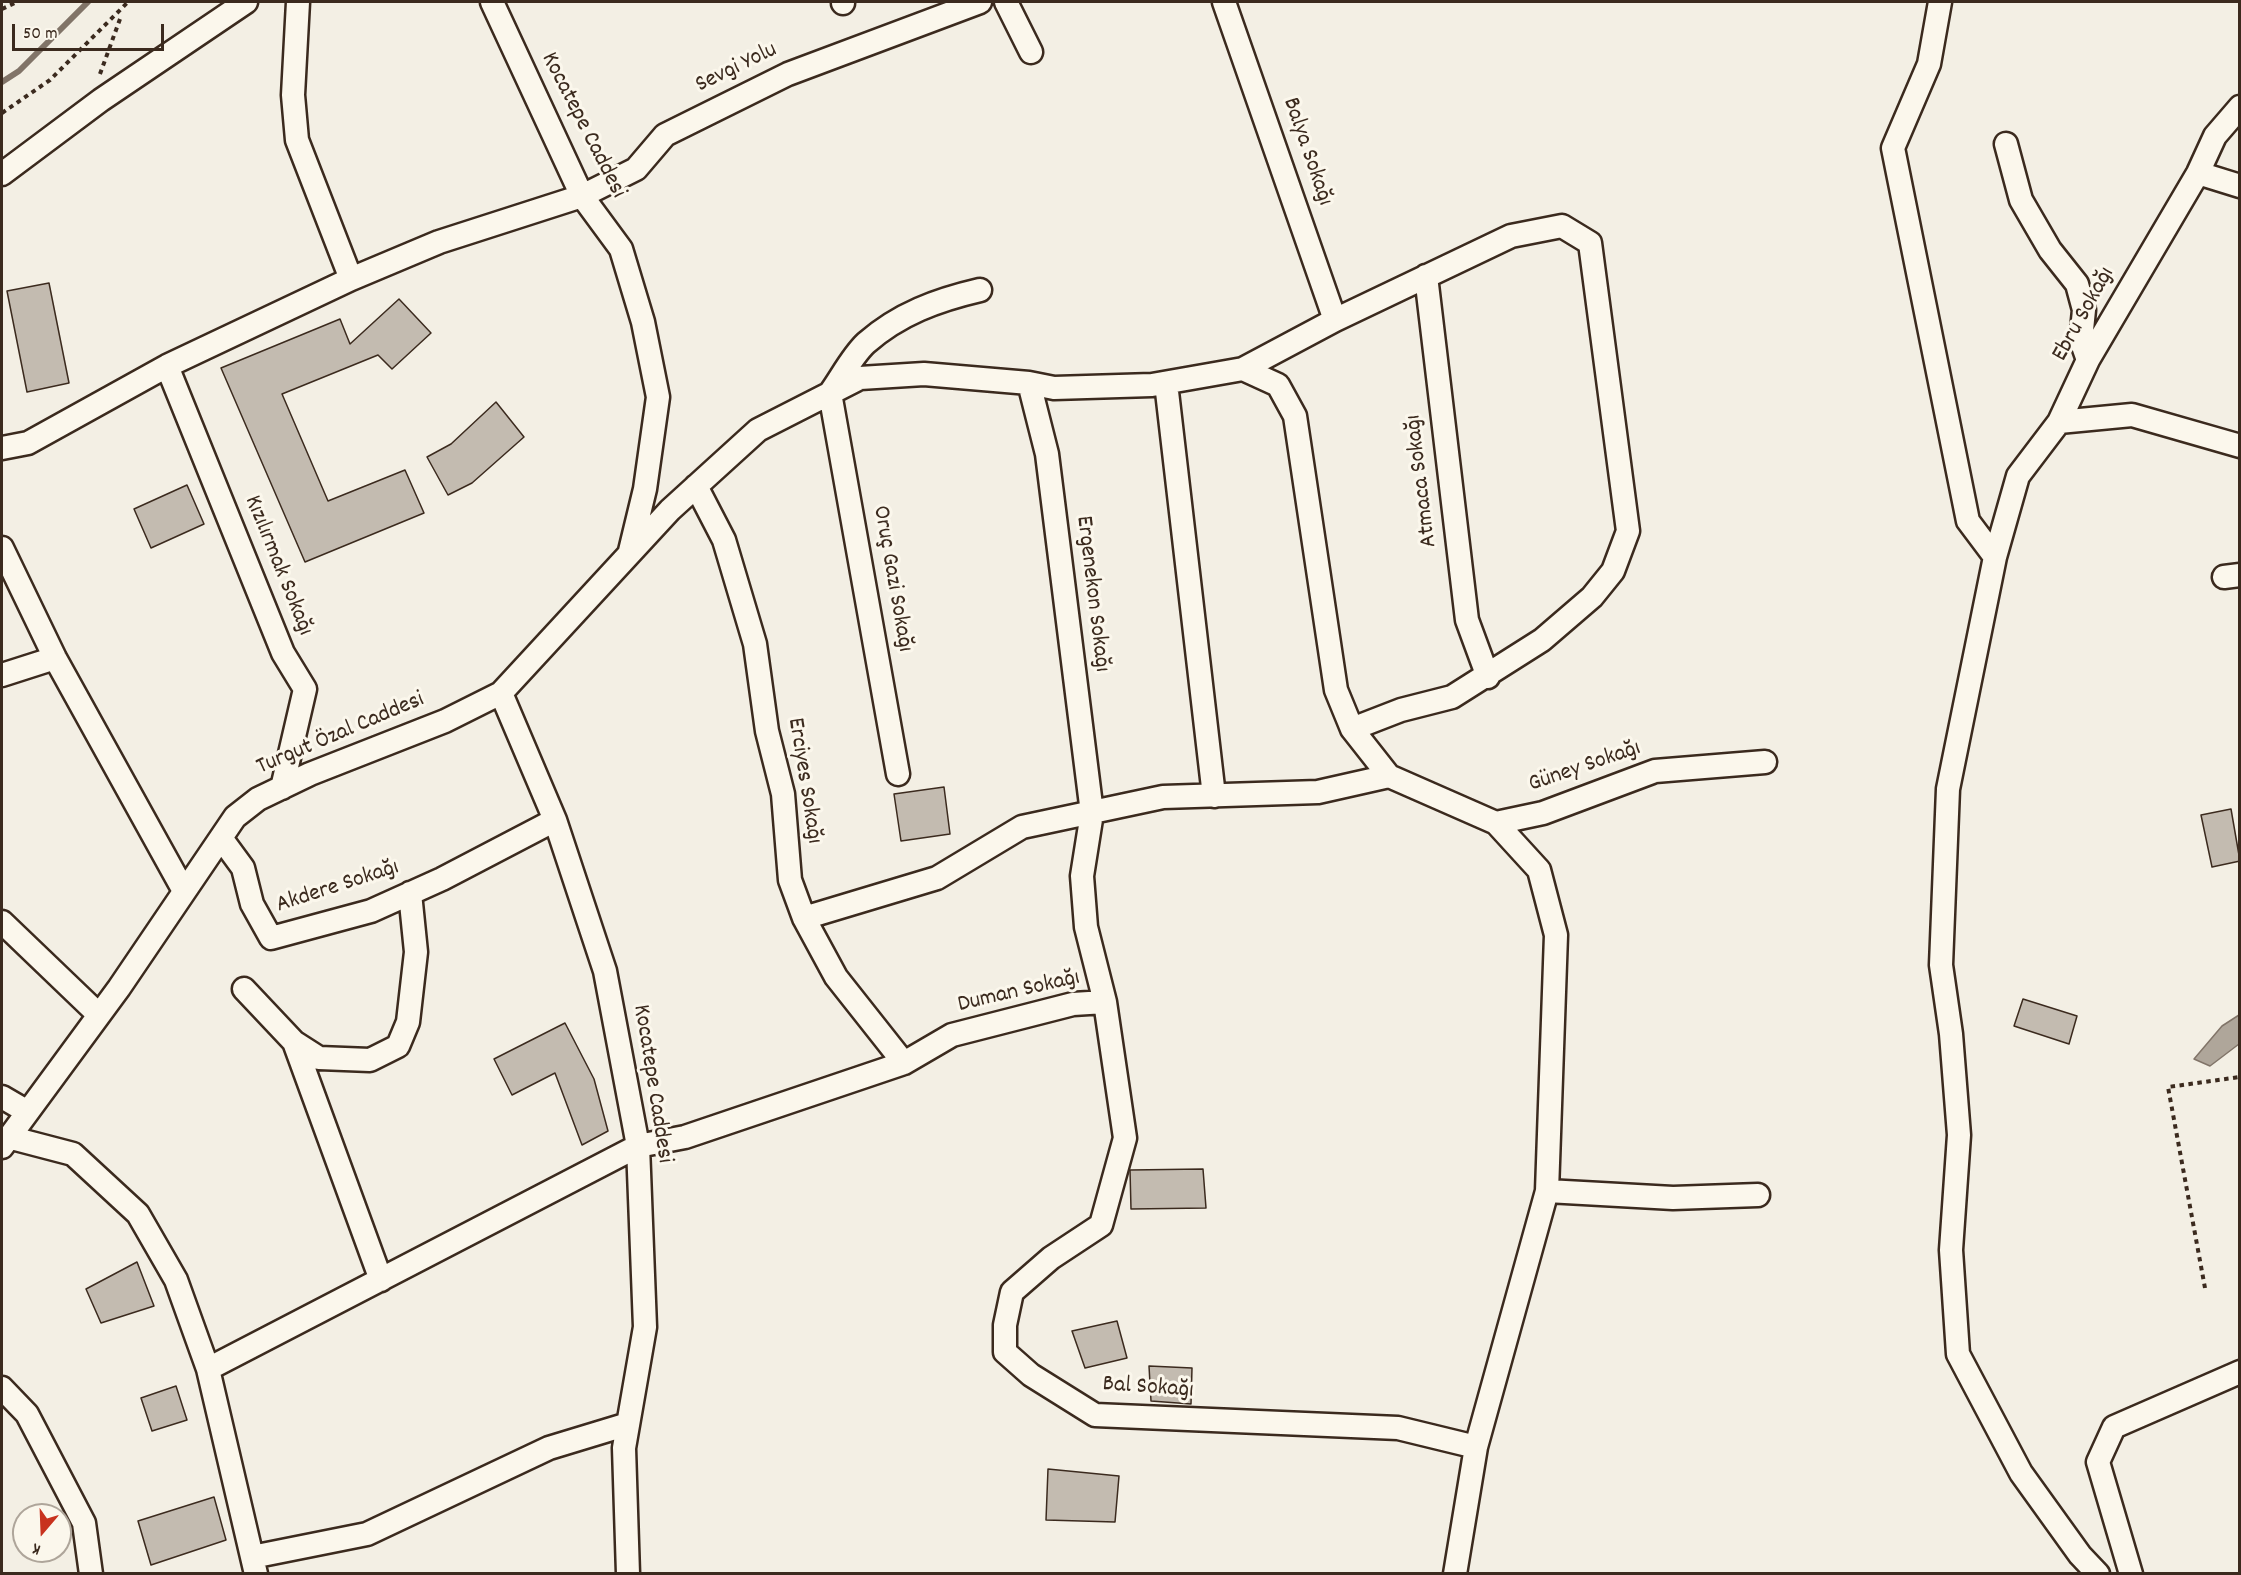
<!DOCTYPE html>
<meta charset="utf-8">
<style>
body{margin:0}
#map{position:relative;width:2241px;height:1575px;overflow:hidden;background:#f3efe4;font-family:Dekko,sans-serif}
canvas{display:block}
.frame{position:absolute;inset:0;border:3px solid #3b2a1e;pointer-events:none}
.north{position:absolute;left:12px;top:1503px;width:60px;height:60px;box-sizing:border-box;background:#fbf7ec;border:2px solid #aea59a;border-radius:50%;rotate:199deg;font-size:16px;font-weight:700;line-height:24px;text-align:center;color:#3b2a1e}
.north::after{content:'';display:block;margin:auto;width:21px;height:27px;background:#c8321e;clip-path:polygon(50% 0,100% 100%,50% 72%,0 100%)}
.scale{position:absolute;left:12px;top:24px;width:152px;height:27px;box-sizing:border-box;border:3px solid #3b2a1e;border-top:0;padding-left:8px;font-size:18px;line-height:21px;white-space:nowrap;color:#3b2a1e;-webkit-text-stroke:4px #fbf7ec;paint-order:stroke}
</style>
<div id="map">
<canvas width="2241" height="1575"></canvas>
<div class="frame"></div>
<div class="north">K</div>
<div class="scale">50 m</div>
</div>
<script>
const ctx = document.querySelector('canvas').getContext('2d');
ctx.lineJoin = 'round';
function paint(path, color) { ctx.fillStyle = color; ctx.fill(path, 'evenodd'); }
function stroke(path, color, width, dash) { ctx.strokeStyle = color; ctx.lineWidth = width; ctx.lineCap = dash ? 'butt' : 'round'; ctx.setLineDash(dash || []); ctx.stroke(path); }
function drawText(font, color, halo, rows, align = 'center') {
  ctx.font = font + ' Dekko,sans-serif'; ctx.lineWidth = 6; ctx.setLineDash([]); ctx.textBaseline = 'middle'; ctx.strokeStyle = halo; ctx.fillStyle = color; for (const [text, x, y, turn = 0] of rows) {
    ctx.save(); ctx.translate(x, y); ctx.rotate((+turn || 0) * Math.PI / 180); ctx.textAlign = isNaN(turn) ? turn : align; if (halo) ctx.strokeText(text, 0, 0); ctx.fillText(text, 0, 0); ctx.restore();
  }
}
const water = new Path2D(`
 M2239,1015V1044L2210,1066L2194,1059L2222,1026Z`);
paint(water, '#afa69a');
stroke(water, '#817468', 1.5);
stroke(new Path2D(`
 M2,82L19,71L88,2`), '#817468', 6);
const building = new Path2D(`
 M49,283L69,383L27,392L7,291Z
 M399,299L431,333L392,369L378,355L282,394L328,501L405,470L424,513L305,562L221,368L340,319L350,344Z
 M496,402L524,437L472,483L448,495L427,457L451,444Z
 M187,485L204,524L151,548L134,509Z
 M944,787L950,834L901,841L894,794Z
 M2231,809L2240,861L2212,867L2201,815Z
 M2023,999L2077,1016L2069,1044L2014,1026Z
 M565,1023L594,1079L608,1131L582,1145L555,1073L512,1095L494,1059Z
 M1203,1169L1206,1208L1131,1209L1130,1170Z
 M137,1262L154,1306L101,1323L86,1289Z
 M1117,1321L1127,1358L1085,1368L1072,1331Z
 M1149,1366L1192,1368L1191,1404L1151,1401Z
 M176,1386L187,1420L152,1431L141,1398Z
 M1048,1469L1119,1476L1115,1522L1046,1520Z
 M214,1497L226,1540L151,1565L138,1521Z`);
paint(building, '#c3bbb0');
stroke(building, '#3b2a1e', 1.5);
const minor = new Path2D(`
 M298,2L293,95L297,140L351,279
 M492,2L582,196L621,249L643,322L658,397L645,489L630,551
 M1006,2L1031,52
 M1224,2L1335,320
 M1940,2L1929,64L1893,148L1968,521L1995,557L1948,789L1941,965L1951,1034L1959,1135L1951,1250L1958,1354L2021,1473L2080,1555L2098,1574
 M843,3V2
 M2006,144L2021,200L2050,250L2077,284L2084,310L2081,340L2088,360
 M2198,173L2240,186
 M2,174L101,100L246,2
 M1426,276L1467,620L1488,677
 M167,366L283,653L305,689L282,788
 M1243,369L1335,320L1511,236L1562,226L1590,243L1628,531L1613,571L1592,597L1542,640L1452,697L1401,710L1352,729
 M1166,383L1214,796
 M2059,422L2132,415L2240,446
 M2,448L28,443L167,366L351,279L439,242L582,196L636,169L665,135L788,74L980,2
 M696,486L724,540L755,644L767,731L783,794L790,880L804,918L836,977L904,1063
 M2,548L55,658L184,891
 M1995,557L2018,476L2059,422L2088,360L2198,173L2215,136L2240,107
 M2224,577L2240,575
 M2,675L55,658
 M501,693L555,820L605,971L638,1146L645,1327L624,1448L628,1574
 M898,774L830,393C841,378 852,356 866,343C899,314 937,300 980,290
 M1496,823L1543,813L1655,771L1765,762
 M221,838L243,868L252,904L271,938L371,911L442,879L555,820
 M804,918L937,878L1022,827L1163,797L1318,792L1389,776
 M2,922L98,1014
 M244,989L294,1042L319,1058L370,1060L398,1046L408,1022L416,952L410,893
 M1105,1002L1125,1138L1101,1225L1051,1258L1012,1292L1005,1325V1352L1031,1375L1095,1415L1398,1428L1476,1447
 M294,1042L381,1280
 M2,1097L26,1111
 M8,1137L73,1154L138,1214L176,1280L208,1369L256,1574
 M2,1147L119,988L235,817L258,799L310,774L445,721L501,693L670,510L758,430L860,378L924,374L1029,383L1054,388L1152,385L1243,369L1278,385L1295,416L1336,690L1352,729L1389,776L1496,823L1539,870L1556,935L1547,1191L1476,1447L1455,1574
 M1547,1191L1673,1198L1758,1195
 M208,1369L638,1146L685,1137L904,1063L952,1035L1073,1004L1105,1002L1086,927L1082,876L1092,813L1047,454L1029,383
 M2,1388L27,1414L84,1523L91,1574
 M252,1557L367,1534L549,1448L628,1424
 M2131,1574L2098,1462L2114,1427L2240,1372`);
stroke(minor, '#3b2a1e', 27);
stroke(new Path2D(`
 M2,9L17,2
 M100,74L120,19
 M2,113L50,80L128,2
 M2205,1288L2168,1087L2240,1077`), '#3b2a1e', 4, [4.5, 4.5]);
stroke(minor, '#fbf7ec', 22);
drawText('24px', '#3b2a1e', '#fbf7ec', [
 ["Sevgi Yolu",737,69,-26],
 ["Kocatepe Caddesi",582,126,63],
 ["Balya Sokağı",1306,152,71],
 ["Ebru Sokağı",2085,315,-61],
 ["Atmaca Sokağı",1423,481,-97],
 ["Kızılırmak Sokağı",277,566,68],
 ["Oruç Gazi Sokağı",891,579,80],
 ["Ergenekon Sokağı",1091,594,83],
 ["Turgut Özal Caddesi",341,735,-23],
 ["Güney Sokağı",1585,768,-19],
 ["Erciyes Sokağı",803,781,81],
 ["Akdere Sokağı",338,888,-18],
 ["Duman Sokağı",1019,993,-13],
 ["Kocatepe Caddesi",651,1084,81],
 ["Bal Sokağı",1148,1389,4]
]);
</script>
